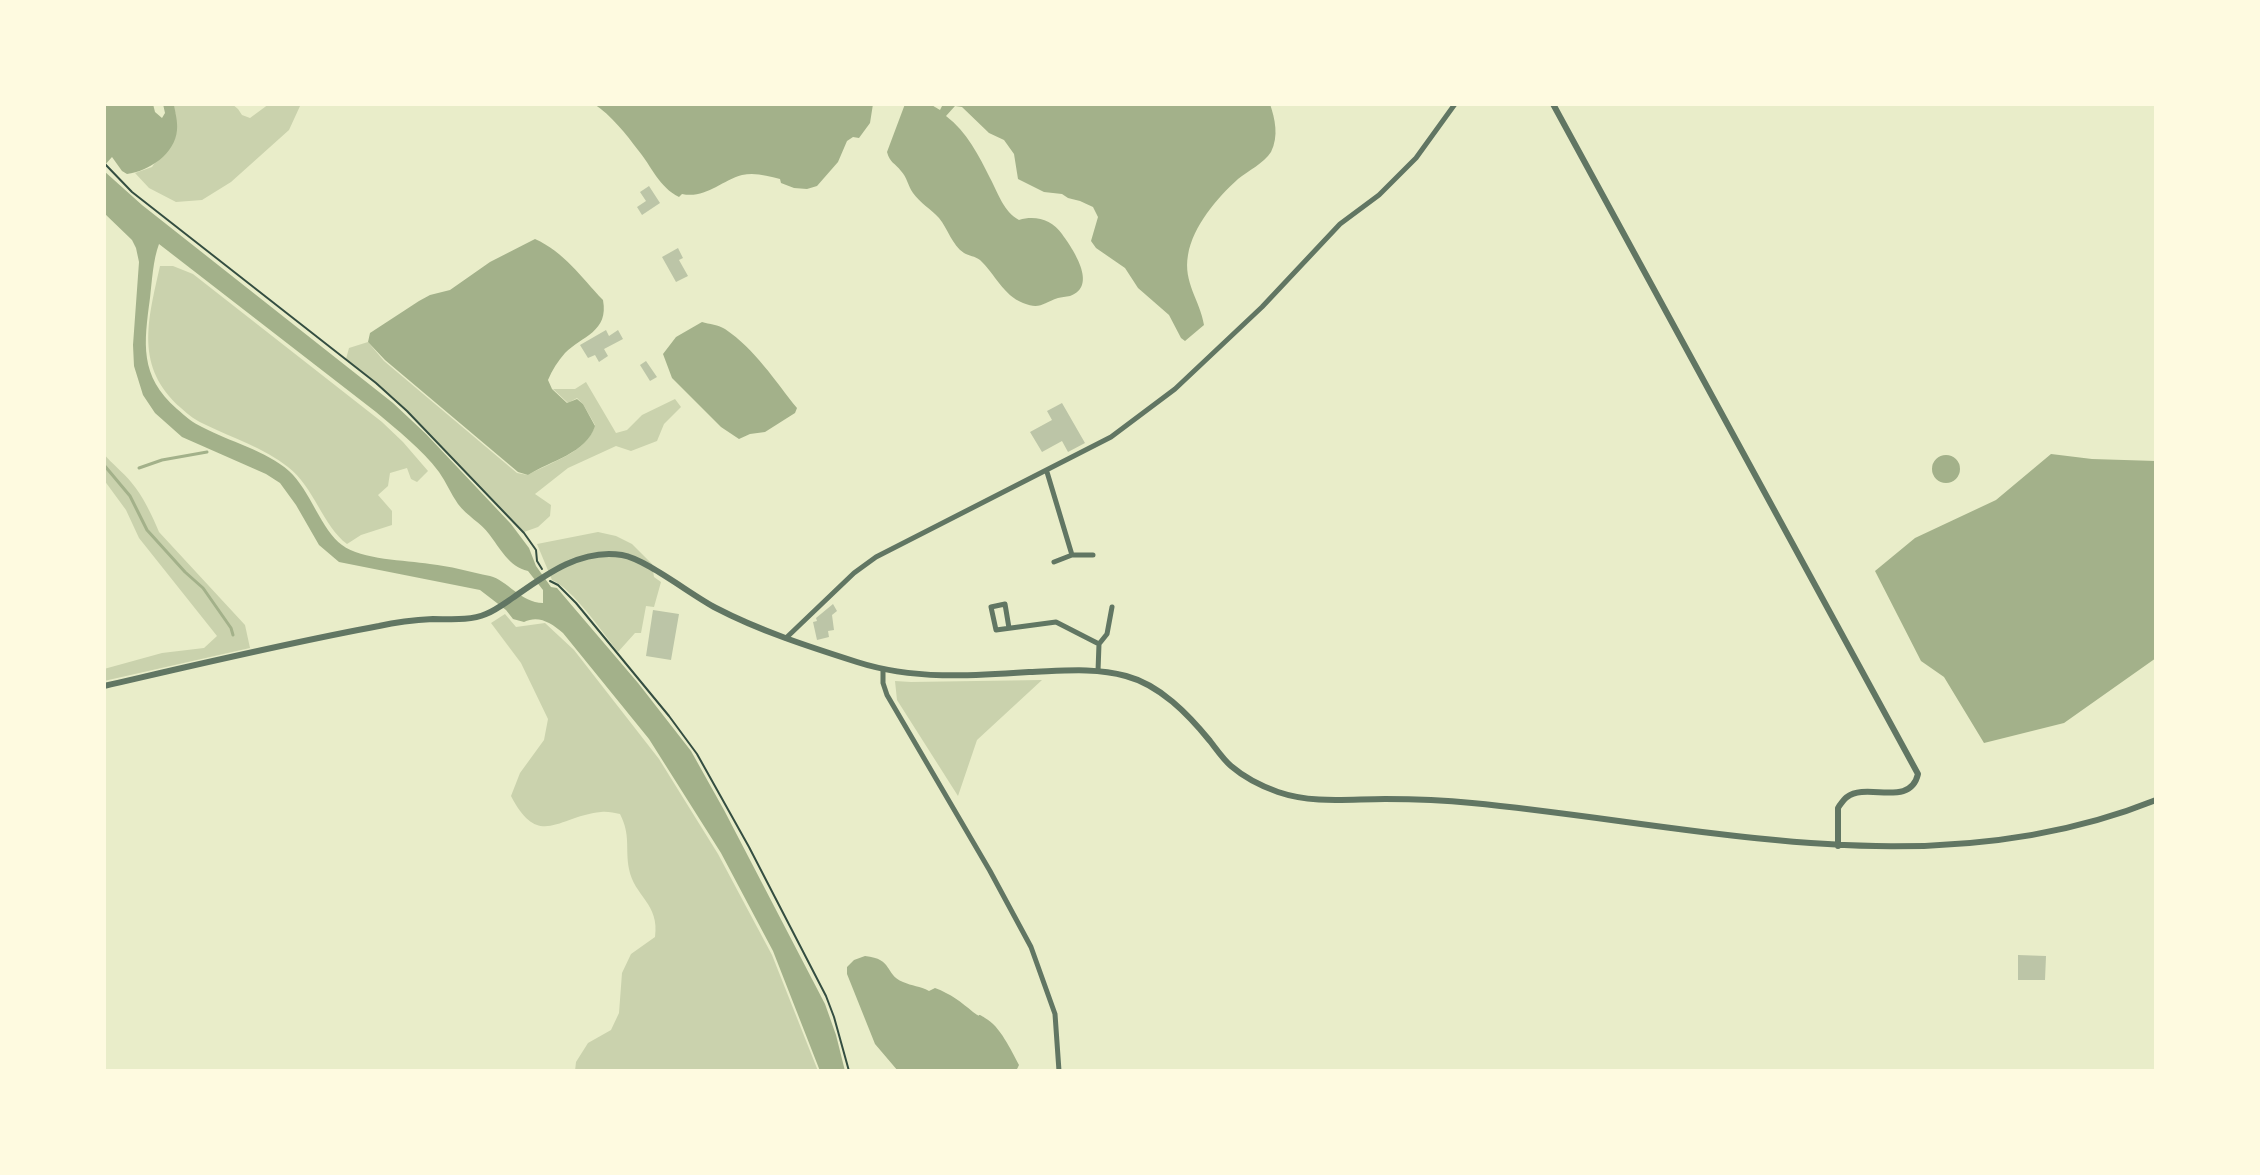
<!DOCTYPE html>
<style>
body{margin:0}
#map{position:relative;width:2260px;height:1175px;overflow:hidden;background:#e9edc9;font-family:"Alegreya Sans",sans-serif}
canvas{display:block}
.frame{position:absolute;inset:0;border:106px solid #fefae0;pointer-events:none}
</style>
<div id="map">
<canvas width="2260" height="1175"></canvas>
<div class="frame"></div>
</div>
<script>
const ctx = document.querySelector('canvas').getContext('2d');
ctx.lineJoin = 'round';
function paint(path, color) { ctx.fillStyle = color; ctx.fill(path, 'evenodd'); }
function stroke(path, color, width, dash) { ctx.strokeStyle = color; ctx.lineWidth = width; ctx.lineCap = dash ? 'butt' : 'round'; ctx.setLineDash(dash || []); ctx.stroke(path); }
paint(new Path2D(`
 M174,104H232L238,109L242,115L250,118L269,104H299L300,106L289,130L231,182L202,200L176,202L149,188L135,173L152,167L177,129Z
 M160,266H173L193,274L382,422L403,442L428,471L417,482L411,479L407,468L390,473L388,486L378,495L392,511V525L361,535L347,544C323,526 314,487 288,467C264,448 233,438 206,425C197,421 188,415 181,408C134,367 148,320 160,266Z
 M368,342L384,361L517,473L528,475C550,462 587,453 595,425L583,404L577,398L568,403L553,389H575L586,382L616,433L627,430L642,415L675,399L681,407L664,424L657,441L631,451L616,446L568,468L535,494L551,505L550,516L538,527L524,532L407,410L346,359L349,348Z
 M104,454C112,464 123,472 131,482C143,496 152,515 159,532L245,625L250,648L104,681V669L162,653L204,648L217,636L139,538L126,510L104,480Z
 M598,532L616,536L632,544L652,564L654,577L661,582L654,607L646,606L641,633H635L618,652C603,633 573,589 552,580L537,544Z
 M505,614L516,627L545,623L574,650L659,759L718,854L772,955L818,1071H575L576,1062L588,1043L611,1030L619,1013L622,973L631,954L655,937C660,904 634,896 629,869C625,847 631,836 620,814C614,813 607,811 601,812C558,816 539,850 511,796L520,773L544,740L548,719L521,663L491,623Z
 M1042,680L977,740L958,796L897,700L895,681L911,682Z`), '#cad2ad');
paint(new Path2D(`
 M104,104H153L155,112L162,118L165,113L163,104H174C175,112 178,122 177,130C175,154 149,171 127,174L122,171L112,157L104,166Z
 M594,104H873L870,123L859,138L853,137L847,141L838,162L817,186L807,189L794,188L781,183L780,179C768,176 755,172 742,175C721,181 705,199 682,194L679,197C659,187 652,167 638,150C626,134 611,115 594,104Z
 M905,104H930L940,110L943,104H1270C1275,119 1279,136 1271,152C1264,163 1248,171 1238,179C1217,198 1193,226 1188,255C1183,283 1200,300 1204,325L1185,341L1181,338L1169,315L1138,288L1125,268L1096,248L1091,241L1098,217L1093,207L1080,201L1068,198L1062,194L1044,192L1018,179L1014,154L1004,140L989,133L962,107L955,106L946,116C967,132 979,156 990,178C998,193 1004,212 1019,220C1036,215 1052,220 1062,234C1072,248 1099,286 1070,296C1066,297 1061,297 1058,298C1043,303 1040,310 1023,303C1003,295 995,274 980,260C975,256 969,256 964,253C952,245 948,229 939,218C931,209 920,203 913,193C908,186 907,177 901,171C895,163 890,163 887,152Z
 M104,171L142,205L393,403L426,434L511,524L529,548L536,566L551,587L557,588L638,683L691,751L724,810L825,1004L836,1035L845,1071H820L773,951L721,853L649,739L563,633C551,623 539,615 524,622L513,619L506,610L480,590L339,562L319,545L296,505L280,483L266,474L182,437L155,413L143,395L134,366L133,345L139,262L136,248L132,240L104,213ZM159,244L376,412C397,430 422,449 439,472C446,482 451,494 458,504C467,516 481,523 489,534C500,548 509,567 528,571L543,590V603C521,603 507,580 490,576C470,572 450,566 430,564C405,560 362,560 342,545C322,531 310,490 289,471C267,451 228,441 202,427C193,423 185,416 177,409C139,376 144,343 150,298C152,281 153,260 159,244Z
 M535,239C564,252 581,277 603,300C609,332 582,336 565,353C558,361 552,370 548,380L552,389L567,403L577,399L583,404L595,426C587,453 550,461 528,475L518,472L385,360L368,342L370,333L419,301L430,295L450,290L490,262Z
 M702,322C709,324 719,325 725,329C755,349 775,381 797,408L795,413L765,432L750,434L739,439L721,427L672,378L663,354L676,337Z
 M2051,454L2092,459L2156,461V658L2064,723L1984,743L1944,677L1921,661L1875,571L1915,538L1996,500Z
 M1932 469a14 14 0 1 1 28 0a14 14 0 1 1-28 0Z
 M865,956C894,959 884,974 903,982C912,986 920,986 929,991L935,988C951,994 961,1002 973,1012C984,1020 974,1011 985,1018C1000,1026 1011,1050 1019,1065L1016,1071H898L875,1044L847,974V967L854,960Z`), '#a3b18a');
stroke(new Path2D(`
 M104,465L130,496L147,530L185,572L203,588L231,628L233,635
 M139,468L162,460L207,452`), '#a3b18a', 3);
paint(new Path2D(`
 M649,186L660,203L642,215L637,207L646,201L640,192Z
 M678,248L683,258L679,260L688,276L676,282L662,257Z
 M606,330L609,336L618,330L623,339L604,349L608,356L599,362L595,355L588,358L580,345Z
 M646,361L657,377L650,381L640,365Z
 M1062,403L1085,443L1068,452L1062,441L1042,452L1030,432L1052,420L1047,411Z
 M833,604L837,611L832,615L834,630L828,631L829,637L817,640L813,622L817,621L816,618Z
 M653,610L679,614L671,660L646,656Z
 M2018,955L2046,956L2045,980H2018Z`), '#bcc5a7');
stroke(new Path2D(`
 M104,163L132,192L376,383L407,411L524,533L536,550L537,561L542,569
 M550,581L558,585L576,603L669,716L697,754L749,847L826,996L834,1017L849,1071`), '#344e41', 2);
stroke(new Path2D(`
 M1047,472L1072,555L1054,562
 M1072,555H1093
 M1009,628L1005,604L991,607L996,630L1056,622L1099,644
 M786,638L854,573L876,557L1111,437L1175,389L1262,307L1340,224L1379,195L1416,158L1455,104
 M883,669V683L887,695L990,871L1031,947L1055,1014L1059,1071
 M1098,671L1099,644L1107,634L1112,607`), '#617663', 5);
stroke(new Path2D(`
 M1553,104L1918,774C1910,808 1867,782 1847,797C1845,798 1839,806 1838,808V846
 M104,686C195,665 287,643 379,626C397,622 415,620 433,619C450,619 470,621 486,614C496,610 505,603 514,597C545,575 581,548 622,555C646,559 691,595 716,608C760,631 810,647 857,662C913,680 971,676 1029,672C1061,671 1094,667 1126,676C1160,685 1188,714 1210,741C1217,750 1223,759 1231,766C1245,778 1261,786 1278,792C1313,804 1349,799 1385,799C1414,799 1443,800 1472,803C1702,825 1932,890 2156,800`), '#617663', 6);
</script>
